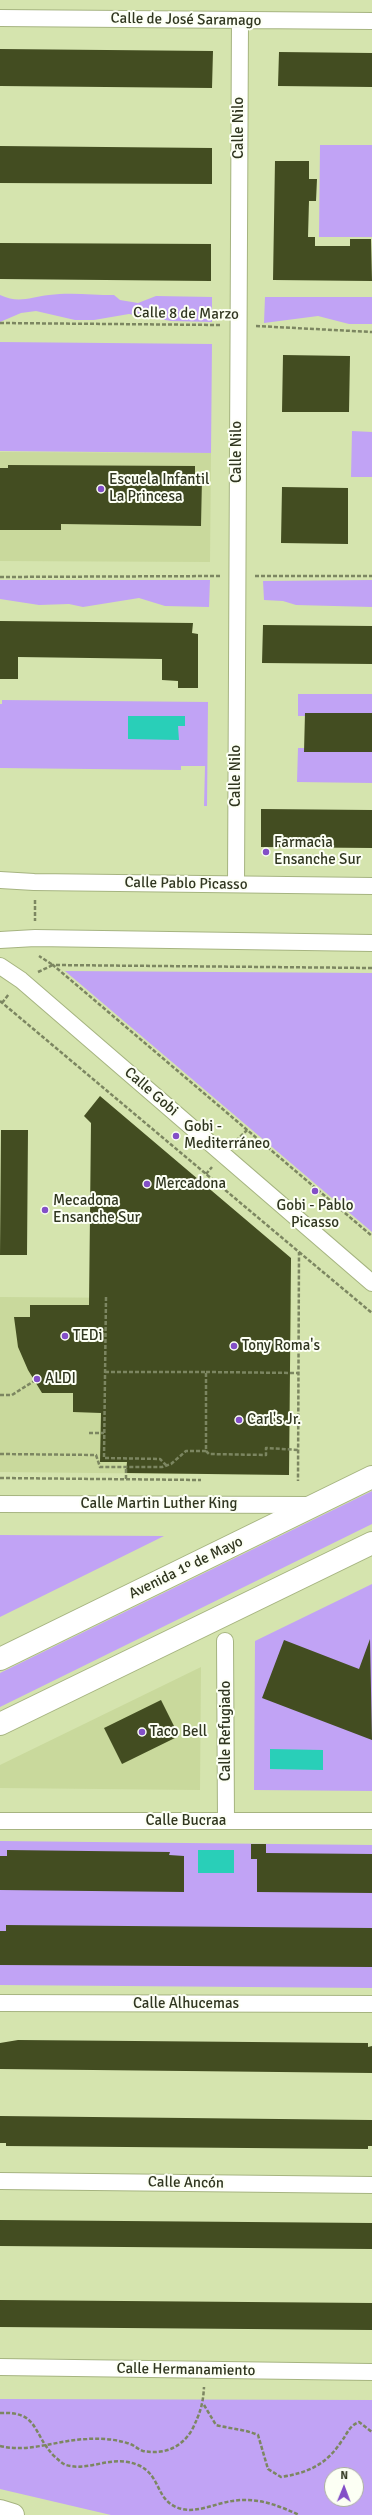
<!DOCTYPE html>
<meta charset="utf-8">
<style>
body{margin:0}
#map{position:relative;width:372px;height:2515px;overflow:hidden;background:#d5e4ae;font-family:Signika,sans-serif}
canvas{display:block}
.north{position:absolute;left:324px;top:2467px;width:40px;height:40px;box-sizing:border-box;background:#fcfff4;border:1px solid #aaaf9f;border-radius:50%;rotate:1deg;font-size:11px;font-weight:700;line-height:16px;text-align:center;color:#303620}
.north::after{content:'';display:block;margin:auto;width:14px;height:18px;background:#834fc7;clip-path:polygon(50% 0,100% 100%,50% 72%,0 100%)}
</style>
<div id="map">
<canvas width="372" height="2515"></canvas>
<div class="north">N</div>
</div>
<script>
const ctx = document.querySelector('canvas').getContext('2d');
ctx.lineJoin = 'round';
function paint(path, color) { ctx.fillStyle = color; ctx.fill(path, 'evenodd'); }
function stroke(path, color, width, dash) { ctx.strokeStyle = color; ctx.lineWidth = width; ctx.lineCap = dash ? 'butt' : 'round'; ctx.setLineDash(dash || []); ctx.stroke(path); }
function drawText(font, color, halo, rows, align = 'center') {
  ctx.font = font + ' Signika,sans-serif'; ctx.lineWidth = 4; ctx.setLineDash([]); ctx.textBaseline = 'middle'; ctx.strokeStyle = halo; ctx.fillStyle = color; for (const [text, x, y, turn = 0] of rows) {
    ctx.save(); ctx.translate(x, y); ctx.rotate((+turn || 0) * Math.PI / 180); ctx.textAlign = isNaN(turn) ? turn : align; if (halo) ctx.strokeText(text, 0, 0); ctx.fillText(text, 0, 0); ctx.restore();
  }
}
paint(new Path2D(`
 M0,452L211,453L210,562L0,561Z
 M0,1297L291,1299L289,1475L0,1472Z
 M201,1667L200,1790L0,1788V1765Z`), '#c9d99c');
paint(new Path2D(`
 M320,145H372V237H319Z
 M0,295C19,304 30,297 49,295C70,292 93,295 114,295L120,300L138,303L156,296L212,297V322L171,321L129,314L94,320H75L36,311L21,313L0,322Z
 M265,297H372V324H349L318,316L264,323Z
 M0,342L212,344L211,453L0,451Z
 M352,431L372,432V477H351Z
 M0,580H210L209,607L165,606L139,598L83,607L69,604L39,605L0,599Z
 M372,580V607L296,605L283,601L264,600L263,581Z
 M298,694H372V713H305V716H298Z
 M2,700L208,702L207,806H204L205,766H181V770L0,768V704H2Z
 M298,748H305V752H372V783L297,782Z
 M65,971L372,973V1232Z
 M372,1491V1524L0,1707V1673Z
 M0,1535L164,1536L0,1617Z
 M372,1584V1791L254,1790L255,1641Z
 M0,1841L372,1845V1988L0,1985Z
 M0,2399L372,2400V2515H111L0,2489ZM332,2475H356V2499H332Z`), '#c1a3f5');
paint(new Path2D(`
 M128,716H185V726H178L179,740L128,739Z
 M270,1749L323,1750V1770L270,1769Z
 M198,1850H234V1873H198Z`), '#29cfb8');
paint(new Path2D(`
 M0,49L213,51L212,88L0,86Z
 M279,52L372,53V87L278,86Z
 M0,146L212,148V184L0,183Z
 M275,161H309V179H317L316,201H309L308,237H315V246H350V239H371L372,281L273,280Z
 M0,243L211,244V281L0,279Z
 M283,355L350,356L349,412H282Z
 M8,465L195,466V478H202L201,526L61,524V530H0V468H8Z
 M282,487L348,488V544L281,543Z
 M0,621L193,623L192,633L198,634V688H178V681L162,680V659L18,657V679H0Z
 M263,625L372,626V664L262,663Z
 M305,713H372V752H304Z
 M261,809L372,810V848L261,847Z
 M100,1096L291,1258L289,1475L126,1473L127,1462H100L101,1413L73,1412V1393H42L28,1370L18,1347L14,1317H30V1305H89L91,1123L84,1116Z
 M1,1130H28L27,1255H0Z
 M370,1639L372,1740L262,1698L284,1640L359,1669Z
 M161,1700L179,1736L122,1764L104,1728Z
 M251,1844H266V1853L372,1854V1893L257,1892V1859H251Z
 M7,1850L170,1852L169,1855L184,1856V1892L0,1890V1856H7Z
 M6,1925L372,1928V1967L0,1965V1931H6Z
 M18,2040L368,2043V2047L372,2046V2073L0,2069V2043Z
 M0,2116L372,2120V2146H368V2149L6,2146V2143H0Z
 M0,2220L372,2223V2249L0,2246Z
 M0,2300L372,2303V2330L0,2327Z`), '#434d21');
const street = new Path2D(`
 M0,18L372,21
 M0,880L34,882L372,886
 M236,884L240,20
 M0,940L35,938L372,943
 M0,966L21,980L372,1283
 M0,1504L312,1505
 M225,1641L226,1821
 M0,1821H372
 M0,2003L372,2004
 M0,2181L372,2185
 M0,2367L372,2372`);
const secondary = new Path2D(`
 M0,1659L372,1477
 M0,1724L372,1543
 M0,2511L13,2515`);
stroke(street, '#a6b480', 18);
stroke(secondary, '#a6b480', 24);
stroke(new Path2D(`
 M0,323L221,325
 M256,326L372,332
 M255,576H372
 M0,577L220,576
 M35,900V921
 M372,968L53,965L372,1236
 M38,972L53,965L39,956
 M0,1001L299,1252L298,1481
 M2,1003L9,994
 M236,1141L247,1130
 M206,1174L212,1167
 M299,1252L372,1313
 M106,1297L104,1458L160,1459L166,1465
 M206,1372L298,1373
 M0,1395H12L34,1381
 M89,1433H104
 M206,1451L209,1454L266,1455V1448L298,1450
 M0,1454L96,1455L100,1467H162L171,1464L186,1451H206V1372H105
 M0,1478L201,1480
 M126,1479V1467
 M204,2405L216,2425C231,2429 244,2429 258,2435L268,2469L281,2477C307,2473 326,2465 341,2442C348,2433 348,2427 359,2422L372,2432
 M0,2413C39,2411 32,2433 54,2456C58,2459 61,2463 66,2465C89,2472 112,2454 138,2465C163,2476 154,2502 182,2509C197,2513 217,2503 232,2501C256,2497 278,2505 299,2515
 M0,2446C30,2453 57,2440 87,2439C100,2438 114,2439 127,2443C133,2444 137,2449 143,2451C164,2455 181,2448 192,2430C200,2413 203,2405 204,2387`), '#7c8661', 2.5, [4, 2]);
stroke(street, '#fff', 16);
stroke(secondary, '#fff', 22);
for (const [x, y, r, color] of [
 [101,489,4,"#834fc7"],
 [266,852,4,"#834fc7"],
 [176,1136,4,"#834fc7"],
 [147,1184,4,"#834fc7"],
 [315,1191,4,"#834fc7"],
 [45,1210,4,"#834fc7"],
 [65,1336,4,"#834fc7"],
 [234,1346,4,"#834fc7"],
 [37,1379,4,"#834fc7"],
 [239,1420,4,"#834fc7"],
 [142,1732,4,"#834fc7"]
]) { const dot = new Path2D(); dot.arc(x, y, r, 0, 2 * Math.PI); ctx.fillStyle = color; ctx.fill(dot); stroke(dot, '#fcfff4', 1.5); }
drawText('15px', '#303620', '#fcfff4', [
 ["Calle de José Saramago",186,20,1],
 ["Calle Nilo",239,128,-90],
 ["Calle 8 de Marzo",186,314,1],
 ["Calle Nilo",237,452,-90],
 ["Calle Nilo",236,776,-90],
 ["Calle Pablo Picasso",186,884,1],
 ["Calle Gobi",151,1092,41],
 ["Calle Martin Luther King",159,1504],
 ["Avenida 1º de Mayo",186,1568,-26],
 ["Calle Refugiado",226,1731,-90],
 ["Calle Bucraa",186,1821],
 ["Calle Alhucemas",186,2004],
 ["Calle Ancón",186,2183,1],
 ["Calle Hermanamiento",186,2370,1]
]);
drawText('15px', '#303620', '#fcfff4', [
 ["Escuela Infantil",109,480],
 ["La Princesa",109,497],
 ["Farmacia",274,843],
 ["Ensanche Sur",274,860],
 ["Gobi -",184,1127],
 ["Mediterráneo",184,1144],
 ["Mercadona",155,1184],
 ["Mecadona",53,1201],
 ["Ensanche Sur",53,1218],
 ["Gobi - Pablo",315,1206,"center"],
 ["Picasso",315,1223,"center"],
 ["TEDi",73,1336],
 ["Tony Roma's",242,1346],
 ["ALDI",45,1379],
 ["Carl's Jr.",247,1420],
 ["Taco Bell",150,1732]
], 'left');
</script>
